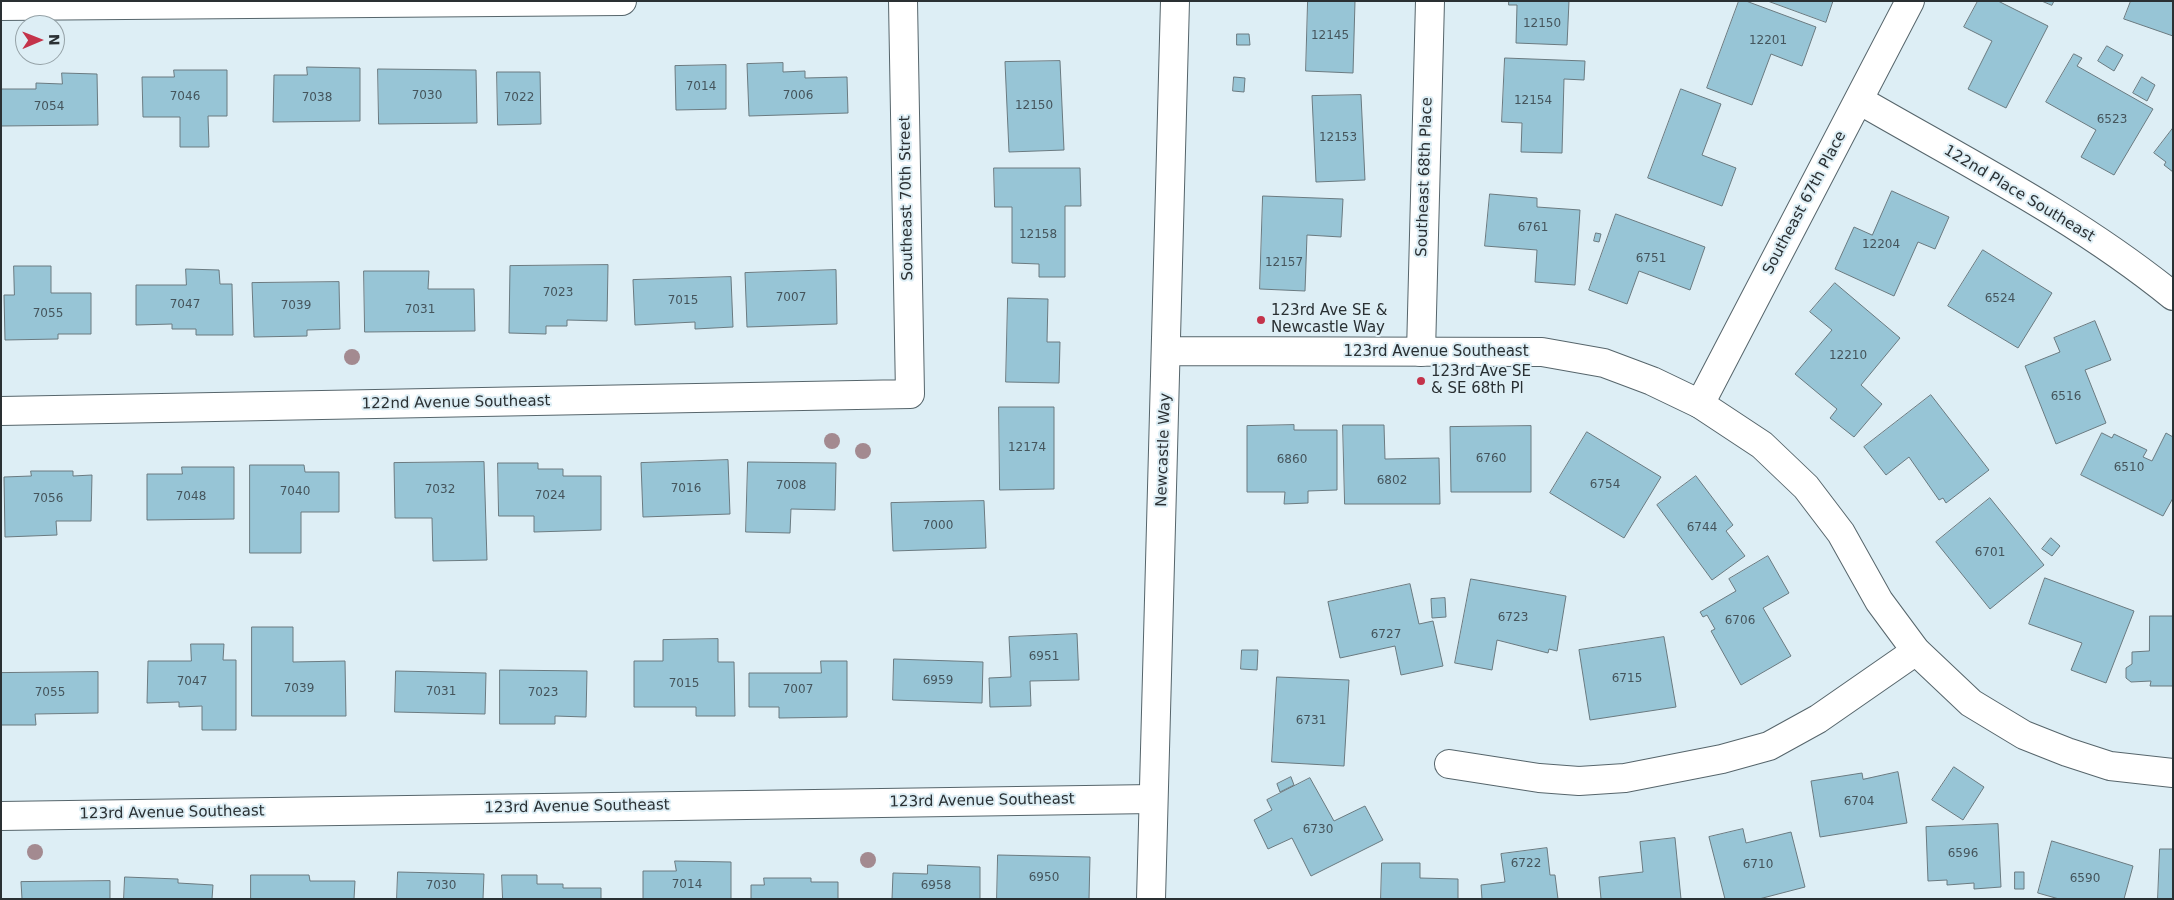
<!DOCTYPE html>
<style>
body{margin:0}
#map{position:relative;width:2174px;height:900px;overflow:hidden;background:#ddeef5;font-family:"DejaVu Sans",sans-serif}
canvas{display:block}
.frame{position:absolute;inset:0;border:2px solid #2a3033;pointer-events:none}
.north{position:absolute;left:15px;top:15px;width:50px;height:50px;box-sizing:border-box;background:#ddeef5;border:1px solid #95a2a7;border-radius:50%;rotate:89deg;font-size:14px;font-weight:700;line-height:20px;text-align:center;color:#2a3033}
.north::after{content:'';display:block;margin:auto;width:18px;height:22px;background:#c4334a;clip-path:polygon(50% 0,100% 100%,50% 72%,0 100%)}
</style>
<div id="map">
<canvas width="2174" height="900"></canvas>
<div class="frame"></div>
<div class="north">N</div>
</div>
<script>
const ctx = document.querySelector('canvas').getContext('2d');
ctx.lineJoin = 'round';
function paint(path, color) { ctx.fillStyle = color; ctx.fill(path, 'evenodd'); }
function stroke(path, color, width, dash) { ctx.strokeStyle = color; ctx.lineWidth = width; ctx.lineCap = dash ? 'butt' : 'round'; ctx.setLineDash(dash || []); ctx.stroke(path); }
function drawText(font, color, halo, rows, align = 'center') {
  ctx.font = font + ' "DejaVu Sans",sans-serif'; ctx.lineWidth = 4; ctx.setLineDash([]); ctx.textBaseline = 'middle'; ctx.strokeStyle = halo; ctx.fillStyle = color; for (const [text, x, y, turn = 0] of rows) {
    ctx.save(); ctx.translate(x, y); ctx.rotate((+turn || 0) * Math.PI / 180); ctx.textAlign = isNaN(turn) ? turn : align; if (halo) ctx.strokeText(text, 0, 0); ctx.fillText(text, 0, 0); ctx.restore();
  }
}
const building = new Path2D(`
 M1308,1H1355L1353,73L1306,71Z
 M1509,1H1569L1567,45L1516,43L1517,5H1509Z
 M1739,1H1746L1816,27L1802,66L1771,54L1752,105L1707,88Z
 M1768,1H1833L1826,22Z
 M1978,1H1998L2048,26L2006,108L1968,89L1992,41L1964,27Z
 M2042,1H2054L2052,5Z
 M2131,1H2173V36L2124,19Z
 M1237,34H1249L1250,45H1237Z
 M2107,46L2123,55L2114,71L2098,61Z
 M2074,54L2082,58L2077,66L2153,109L2114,175L2081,157L2096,130L2046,102Z
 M1505,58L1585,61L1584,80L1564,79L1562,153L1521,152L1522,123L1502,122Z
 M1060,61L1064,150L1009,152L1005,62Z
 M783,63V72L805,71V78L847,77L848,113L749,116L747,64Z
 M726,65V109L676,110L675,66Z
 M307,67L360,68V121L273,122L274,75H307Z
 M378,69L476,70L477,123L379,124Z
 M174,70H227V116H208L209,147H180V117H143L142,77H174Z
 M497,72H540L541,124L498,125Z
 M62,73L97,74L98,125L1,126V89H36V83L62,84Z
 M1234,77L1245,78L1244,92L1233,91Z
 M2142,77L2155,85L2147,101L2133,93Z
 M1681,89L1721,104L1702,155L1736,168L1722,206L1648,178Z
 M1361,95L1365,180L1316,182L1312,96Z
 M2173,128V172L2164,165L2166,162L2154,153Z
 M994,168H1080L1081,206H1065V277H1039V264L1012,263V207H995Z
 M1892,191L1949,217L1935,249L1918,242L1894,296L1835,269L1854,227L1872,235Z
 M1490,194L1537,198V207L1580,210L1575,285L1535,282L1537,250L1485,246Z
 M1263,196L1343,199L1341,237L1307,235L1305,291L1260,289Z
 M1616,214L1705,247L1690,290L1639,271L1627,304L1589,290Z
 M1596,233L1601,234L1599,242L1594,241Z
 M1983,250L2052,293L2018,348L1948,306Z
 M608,265L607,321L567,320V326H546V334L509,333L510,266Z
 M14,266H51V293H91V334H58V339L5,340L4,295H14Z
 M186,269L219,270L220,284H232L233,335H196V329H172V324L136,325V285H186Z
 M836,270L837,324L747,327L745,273Z
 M364,271H429L428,289H474L475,331L365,332Z
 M731,277L733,327L695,329V322L635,325L633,280Z
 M339,282L340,329L307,330V336L254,337L252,283Z
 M1835,283L1900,338L1861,385L1882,404L1854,437L1830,418L1837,409L1795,374L1832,330L1810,312Z
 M1008,298L1048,299L1047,342H1060L1059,383L1006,382Z
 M2095,321L2111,360L2085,370L2106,423L2056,444L2025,366L2060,352L2054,338Z
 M1931,395L1989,470L1946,503L1943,498L1939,500L1909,457L1886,475L1864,447Z
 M999,407H1054V489L1000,490Z
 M1294,425V430H1337V490L1308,491V503L1284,504L1285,492H1247V426Z
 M1343,425H1384L1385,459L1439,458L1440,504H1345Z
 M1531,426V492H1451L1450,427Z
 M1587,432L1661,477L1624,538L1550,493Z
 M2102,433L2112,438L2114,434L2147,450L2143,457L2152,461L2166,433L2173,437V498L2163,516L2081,475Z
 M728,460L730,514L643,517L641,463Z
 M484,462L487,560L433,561L432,518H395L394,463Z
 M748,462L836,463L835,510L791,509L790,533L746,532Z
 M498,463H538V469H563V476H601V530L534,532V516H499Z
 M250,465H304L305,472H339V512H301V553H250Z
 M182,467H234V519L147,520V474H182Z
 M31,471H73V476L92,475L91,521H56L57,535L5,537L4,477L31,476Z
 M1696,476L1733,525L1726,531L1745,556L1712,580L1657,505Z
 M1990,498L2044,565L1990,609L1936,542Z
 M984,501L986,548L893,551L891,503Z
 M2051,538L2060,546L2052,556L2042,549Z
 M1768,556L1789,593L1763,608L1791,656L1741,685L1711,631L1715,629L1707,615L1703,617L1700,612L1736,591L1729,579Z
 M2045,578L2134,611L2106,683L2071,670L2082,643L2029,624Z
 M1471,579L1566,596L1557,651L1549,649L1548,653L1497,640L1492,670L1455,663Z
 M1410,584L1419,624L1433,621L1443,666L1401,675L1395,646L1340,658L1328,602Z
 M1445,598L1446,617L1432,618L1431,599Z
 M2150,616H2173V686H2150L2151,681L2131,682L2126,678V668L2132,664V652L2149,651Z
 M252,627H293V662L345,661L346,716H252Z
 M1077,634L1079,680L1030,681L1031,706L990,707L989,678L1011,677L1009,637Z
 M1664,637L1676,707L1590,720L1579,650Z
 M718,639V662H734L735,716H696V707H634V661H663V640Z
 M191,644H224L223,660H236V730H202V706L179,707V702L147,703L148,661H191Z
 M1242,650H1258L1257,670L1241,669Z
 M894,659L983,662L982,703L893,700Z
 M821,661H847V717L779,718V707H749V673H821Z
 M500,670L587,671L586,717L555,716V724H500Z
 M396,671L486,673L485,714L395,712Z
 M98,672V713L35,714L36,725H1V673Z
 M1277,677L1349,680L1344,766L1272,762Z
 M1954,767L1984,787L1963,820L1932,800Z
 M1898,772L1907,823L1820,837L1811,781L1862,773L1863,779Z
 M1291,777L1294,785L1280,792L1277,784Z
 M1310,778L1334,821L1365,806L1383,840L1311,876L1292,838L1268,849L1254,820L1272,810L1267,800Z
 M1998,824L2001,887L1974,889V883L1947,885V880L1928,881L1926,827Z
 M1743,829L1746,843L1791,832L1805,887L1759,899H1725L1709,837Z
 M1675,838L1681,899H1601L1599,877L1643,872L1640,842Z
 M2052,841L2133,866L2124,899H2059L2038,893Z
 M1547,848L1550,875H1555L1558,899H1482L1481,885L1505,882L1501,854Z
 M2160,849H2173V899H2158Z
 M998,855L1090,857L1089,899H997Z
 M675,861L731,862V899H643V871H676Z
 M1382,863H1420V878L1458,879V899H1381Z
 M928,865L980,867V899H892L893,873L927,874Z
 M398,872L484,874L483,899H397Z
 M2015,872H2024V889H2015Z
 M251,875H309L310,881H355L354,899H251Z
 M502,875H537V884H563V888H601V899H503Z
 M125,877L178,879V883L213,885L212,899H124Z
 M764,878H811V882H838V899H751V885H764Z
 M110,881V899H22L21,882Z`);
paint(building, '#97c5d6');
stroke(building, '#6a7a80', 1);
const street = new Path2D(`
 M1,6L622,1
 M1859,100C1966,162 2077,218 2173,296
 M1421,352L1430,1
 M1700,404L1910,1
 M1,411L910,394L903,1
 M1449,764L1539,778L1579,781L1625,778L1722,759L1769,746L1818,719L1916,651
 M1,816L1153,799`);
const secondary = new Path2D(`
 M1167,351L1542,352L1604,363L1652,381L1700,404L1762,445L1806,487L1841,533L1879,601L1916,651L1971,703L2024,735L2067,752L2110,766L2173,773
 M1151,899L1175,1`);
stroke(street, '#56656b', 30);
stroke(secondary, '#56656b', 30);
stroke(street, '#fff', 28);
stroke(secondary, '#fff', 28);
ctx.fillStyle = '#a38a90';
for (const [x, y] of [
 [352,357],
 [832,441],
 [863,451],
 [35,852],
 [868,860]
]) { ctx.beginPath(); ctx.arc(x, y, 8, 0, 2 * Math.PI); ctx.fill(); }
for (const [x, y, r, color] of [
 [1261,320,5,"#c4334a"],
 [1421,381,5,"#c4334a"]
]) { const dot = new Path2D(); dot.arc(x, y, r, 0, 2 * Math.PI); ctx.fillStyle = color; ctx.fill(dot); stroke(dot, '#ddeef5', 2); }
drawText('12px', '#45555c', null, [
 ["12150",1542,24],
 ["12145",1330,36],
 ["12201",1768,41],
 ["7014",701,87],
 ["7030",427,96],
 ["7006",798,96],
 ["7046",185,97],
 ["7038",317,98],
 ["7022",519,98],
 ["12154",1533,101],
 ["12150",1034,106],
 ["7054",49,107],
 ["6523",2112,120],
 ["12153",1338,138],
 ["6761",1533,228],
 ["12158",1038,235],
 ["12204",1881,245],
 ["6751",1651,259],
 ["12157",1284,263],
 ["7023",558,293],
 ["7007",791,298],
 ["6524",2000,299],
 ["7015",683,301],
 ["7047",185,305],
 ["7039",296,306],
 ["7031",420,310],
 ["7055",48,314],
 ["12210",1848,356],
 ["6516",2066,397],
 ["12174",1027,448],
 ["6760",1491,459],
 ["6860",1292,460],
 ["6510",2129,468],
 ["6802",1392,481],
 ["6754",1605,485],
 ["7008",791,486],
 ["7016",686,489],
 ["7032",440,490],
 ["7040",295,492],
 ["7024",550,496],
 ["7048",191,497],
 ["7056",48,499],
 ["7000",938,526],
 ["6744",1702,528],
 ["6701",1990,553],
 ["6723",1513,618],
 ["6706",1740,621],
 ["6727",1386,635],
 ["6951",1044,657],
 ["6715",1627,679],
 ["6959",938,681],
 ["7047",192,682],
 ["7015",684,684],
 ["7039",299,689],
 ["7007",798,690],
 ["7031",441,692],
 ["7055",50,693],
 ["7023",543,693],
 ["6731",1311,721],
 ["6704",1859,802],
 ["6730",1318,830],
 ["6596",1963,854],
 ["6722",1526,864],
 ["6710",1758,865],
 ["6950",1044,878],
 ["6590",2085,879],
 ["7014",687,885],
 ["7030",441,886],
 ["6958",936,886]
]);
drawText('15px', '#2a3033', '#ddeef5', [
 ["Southeast 68th Place",1425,177,-88],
 ["122nd Place Southeast",2019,194,31],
 ["Southeast 70th Street",907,198,-91],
 ["Southeast 67th Place",1805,203,-62],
 ["123rd Avenue Southeast",1436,352],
 ["122nd Avenue Southeast",456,403,-1],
 ["Newcastle Way",1164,450,-88],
 ["123rd Avenue Southeast",982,801,-1],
 ["123rd Avenue Southeast",577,807,-1],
 ["123rd Avenue Southeast",172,813,-1]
]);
drawText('15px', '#2a3033', '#ddeef5', [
 ["123rd Ave SE &",1271,311],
 ["Newcastle Way",1271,328],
 ["123rd Ave SE",1431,372],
 ["& SE 68th Pl",1431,389]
], 'left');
</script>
